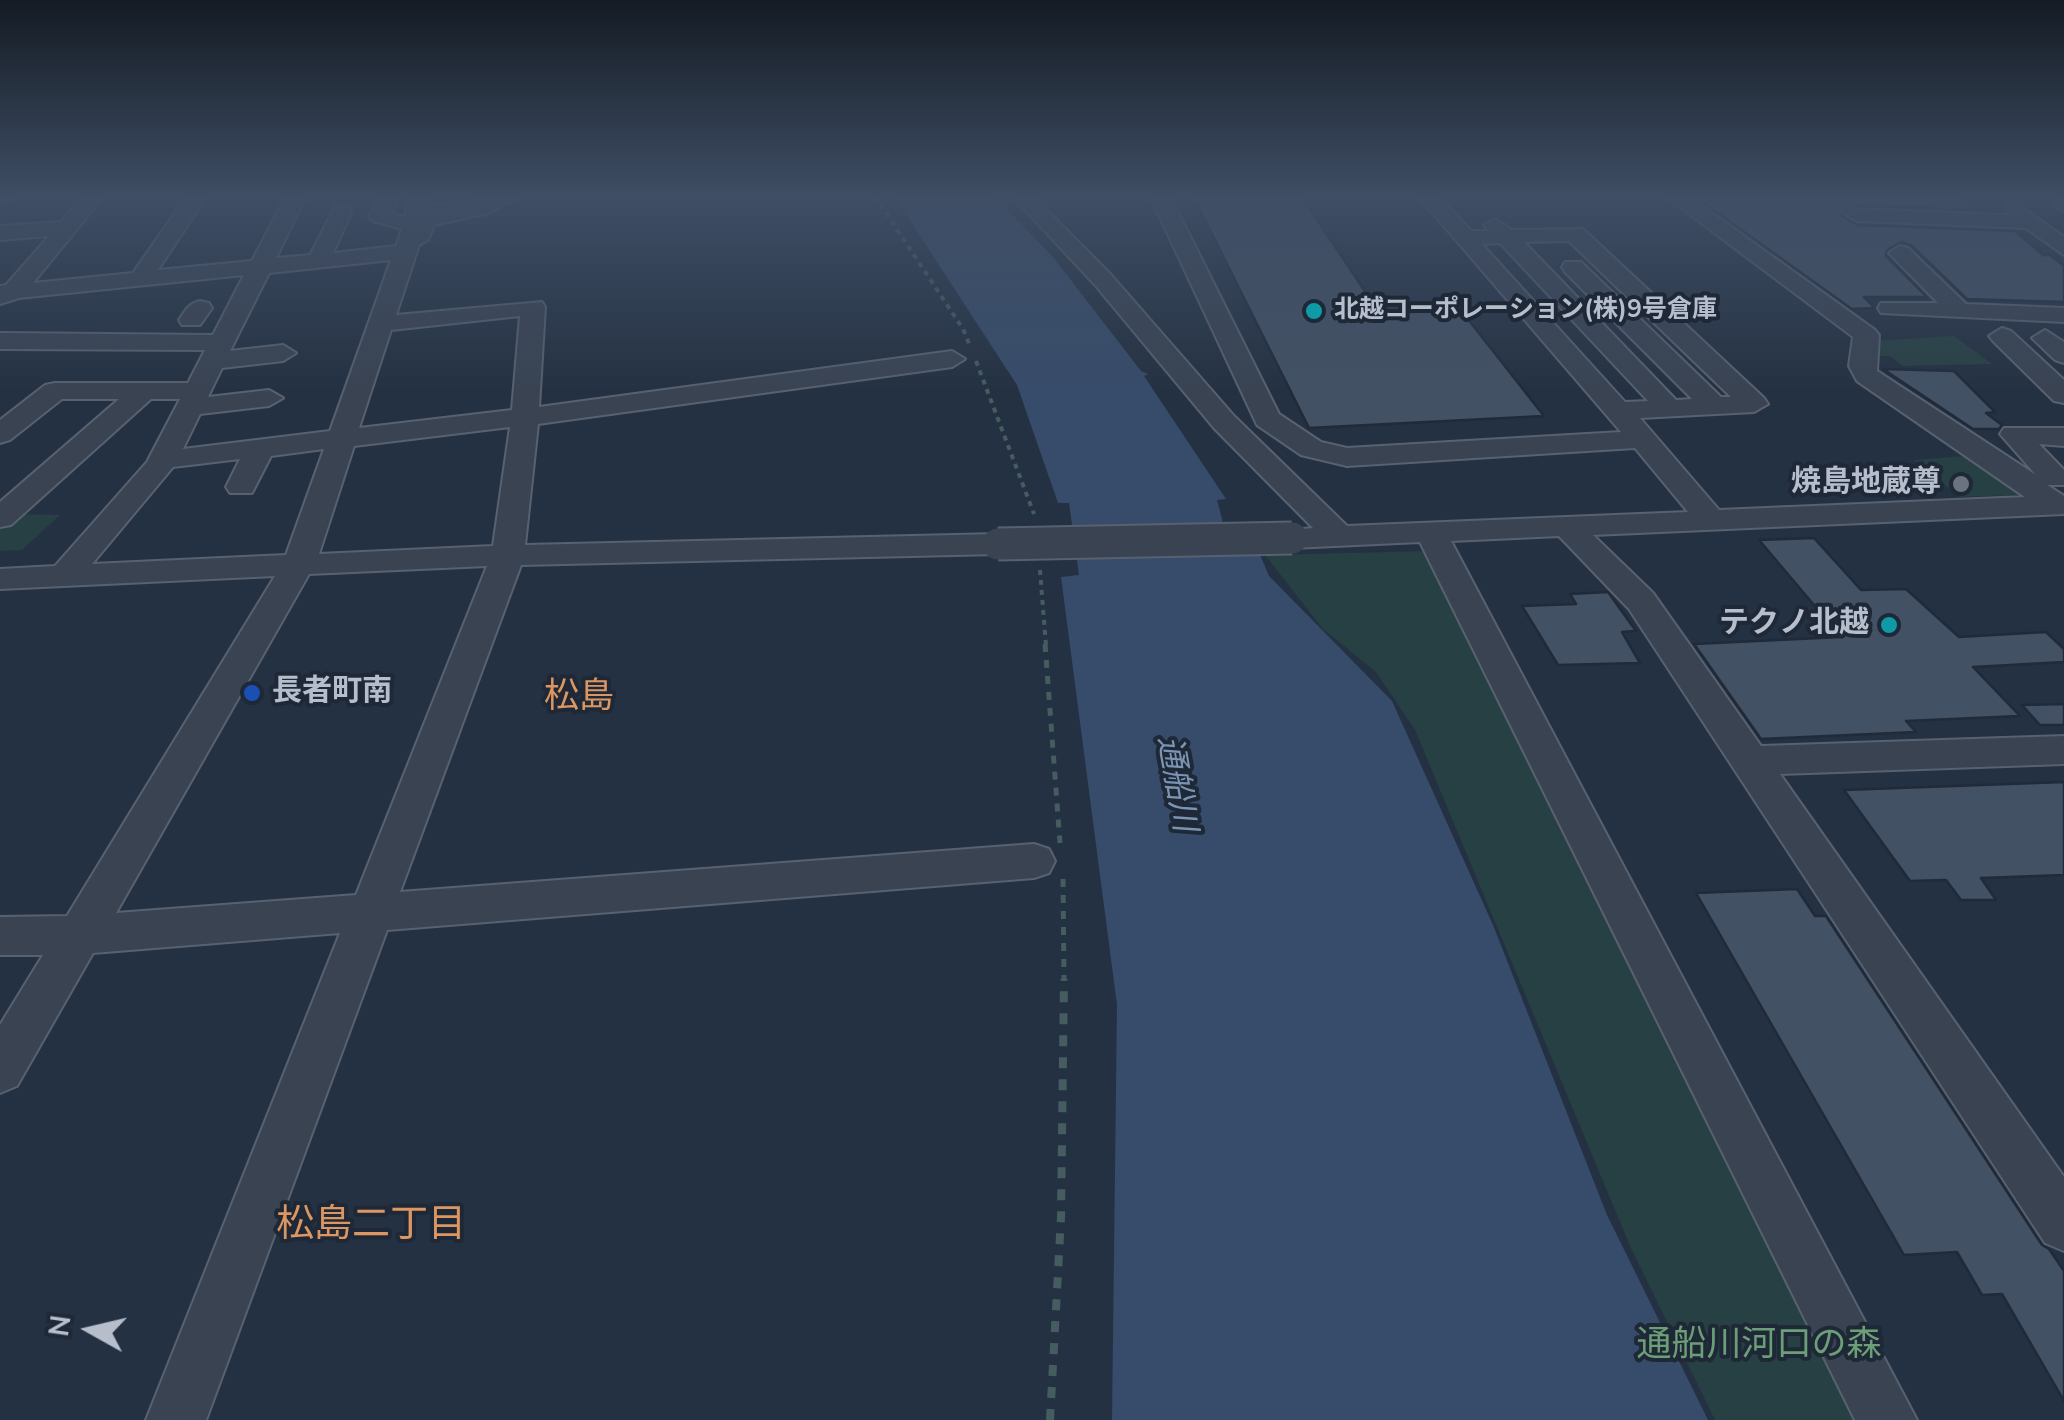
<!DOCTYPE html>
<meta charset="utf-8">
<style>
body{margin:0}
#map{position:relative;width:2064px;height:1420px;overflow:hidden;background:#243142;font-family:"Nunito Sans",sans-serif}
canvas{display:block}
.north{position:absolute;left:40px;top:1280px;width:100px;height:100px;-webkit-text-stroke:8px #1e2837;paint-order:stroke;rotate:278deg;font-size:28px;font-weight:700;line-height:40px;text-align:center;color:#b6becc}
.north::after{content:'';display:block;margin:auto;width:35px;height:45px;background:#b6becc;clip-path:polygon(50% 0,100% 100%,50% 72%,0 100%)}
</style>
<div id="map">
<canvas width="2064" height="1420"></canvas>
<div class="north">N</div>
</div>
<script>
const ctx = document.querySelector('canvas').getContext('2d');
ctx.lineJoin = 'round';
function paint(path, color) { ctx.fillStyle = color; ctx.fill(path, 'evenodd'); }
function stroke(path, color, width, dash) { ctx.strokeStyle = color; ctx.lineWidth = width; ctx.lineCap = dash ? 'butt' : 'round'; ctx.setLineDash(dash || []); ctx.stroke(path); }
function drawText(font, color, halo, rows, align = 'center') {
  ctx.font = font + ' "Nunito Sans","Noto Sans JP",sans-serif'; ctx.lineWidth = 8; ctx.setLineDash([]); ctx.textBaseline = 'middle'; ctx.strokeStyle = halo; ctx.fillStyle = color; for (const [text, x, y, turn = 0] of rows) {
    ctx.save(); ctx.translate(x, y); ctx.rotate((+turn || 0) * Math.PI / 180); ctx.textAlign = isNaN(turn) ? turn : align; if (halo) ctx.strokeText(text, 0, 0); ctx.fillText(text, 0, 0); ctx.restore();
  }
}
paint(new Path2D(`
 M1954,336L1992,364L1903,366L1890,356H1870L1872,341Z
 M1976,455L2020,489L2018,495L1960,497L1914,460Z
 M12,514L60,515L22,550L0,551V524Z
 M1429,551L1877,1420H1715L1630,1246L1415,730L1376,672L1323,629L1265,555Z`), '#274043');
paint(new Path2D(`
 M894,196H994L1053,257L1141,371L1148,374L1144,376L1226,499L1217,500L1227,538H1253L1269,576L1392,701L1493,925L1607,1215L1708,1420H1112L1117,1005L1061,577L1079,575L1069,503H1058L1017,385Z`), '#374c6a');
const building = new Path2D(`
 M1193,196H1301L1379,312L1460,309L1544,416L1309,428Z
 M1694,196H1957L1974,210L1857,205L1842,216L1857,225L2015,231L2043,255H2050L2064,266V302L1967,299L1911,245L1901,242L1887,250L1886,256L1927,297H1864L1875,308L1852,309Z
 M1883,369L1954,371L1995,412L1986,413L2002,425L1999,429H1973Z
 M1814,538L1861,590L1906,589L1959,637L2046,632L2064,649V662L1973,667L2020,716L1906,721L1916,732L1761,739L1694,644L1841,637L1759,540Z
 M1608,592L1636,631L1622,632L1640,663L1558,665L1522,606L1576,604L1570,594Z
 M2064,704V725H2040L2022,705Z
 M2064,782V875L1981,878L1996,900H1961L1946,880L1910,881L1844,790Z
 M1797,889L1815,916H1826L2042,1245L2049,1249L2064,1271V1401L2002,1294L1982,1295L1957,1252L1904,1255L1696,893Z`);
paint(building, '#435164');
stroke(building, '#202a39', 2.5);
const minor = new Path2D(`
 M0,196H17L0,203Z
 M83,196H104L33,283L133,273L187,196H207L158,270L252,261L286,196H306L276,258L310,255L335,207H349L352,211L333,253L396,246L402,229L373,221L369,217L378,196H398L392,214L405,217L409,196H429L428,204C459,208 489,196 522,196L489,213L434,225L428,240L419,245L396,315L542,302L545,307L539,407L952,351L965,359L952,367L538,424L525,545L998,534L1009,537L1014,544L1009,551L998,554L521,565L400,892L1034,844L1049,849L1055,861L1049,873L1034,878L387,930L206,1420H146L340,933L93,953L17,1086L0,1093V1025L43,955H0V917L67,916L275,576L0,589V569L55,566L147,462L180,399H151L11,525L0,527V502L119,399H62L10,440L0,443V420L45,385L55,383H188L205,350L0,349V333L213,335L244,275L19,298L0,304V286L6,285L49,236L0,240V226L61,222ZM391,260L330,431L183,449L200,414L269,406L283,398L269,390L208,397L222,368L283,361L296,353L283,345L230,351L269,273ZM520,316L512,410L359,428L391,330ZM510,427L493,546L319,554L354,446ZM324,449L286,555L92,564L173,467L240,459L226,487L230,493H252L271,456ZM487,566L356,895L116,913L309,574Z
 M1012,196H1033L1112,276L1234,416L1347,526L1688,512L1635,448L1347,466L1301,455L1257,425L1150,196H1170L1279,414L1321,442L1347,448L1621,432L1418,196H1439L1471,231H1488L1484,225L1495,219L1512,230L1583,229L1764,398L1768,404L1754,412L1640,418L1719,510L2025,497L1857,381L1849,366L1853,337L1665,196H1688L1875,330L1879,335L1877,371L2036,475L2000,434L2004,428H2064V446L2039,444L2064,470V485H2047L2064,496V514L1593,535L1653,593L1761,746L2064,736V764L1780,774L2064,1177V1251L2045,1243L1629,609L1559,536L1451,541L1917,1420H1855L1420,542L1292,548L1281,545L1276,538L1281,531L1313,528L1214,428L1096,286ZM1569,241L1731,397H1721L1581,262H1565L1562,267L1565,272L1692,399L1676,400L1524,242ZM1500,243L1648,401L1625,402L1482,244Z
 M2064,197V210L2057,208L2054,203Z
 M2015,203L2064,237V255L2026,228L1857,221L1846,215L1857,209L2009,215L2005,209Z
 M1900,246L1908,248L1966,304L2064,308V322L1881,313L1878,308L1881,303H1938L1889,253Z
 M200,301L209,303L212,308L200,325H182L179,320C185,311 189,303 200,301Z
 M2002,328L2011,331L2064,380V403L2054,401L1993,341L1989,336Z
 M2045,330L2064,342V363L2055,360L2032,338Z`);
stroke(minor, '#57616f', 4);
stroke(new Path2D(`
 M875,196L963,329L970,346
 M976,361L1034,514
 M1040,570L1046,646`), '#455d60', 4, [5, 5]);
stroke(new Path2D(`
 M1045,644L1060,843
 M1063,879L1064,981`), '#455d60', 5, [8, 8]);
stroke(new Path2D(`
 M1050,1420L1061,1217L1064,979`), '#455d60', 8, [11, 11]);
paint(minor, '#394352');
const minorBridge = new Path2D(`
 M998,544L1292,538`);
stroke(minorBridge, '#57616f', 35, []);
stroke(minorBridge, '#394352', 31);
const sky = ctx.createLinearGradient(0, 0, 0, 395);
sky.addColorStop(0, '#141b24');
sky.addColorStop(0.5, '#3f4e65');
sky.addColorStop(1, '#3f4e6500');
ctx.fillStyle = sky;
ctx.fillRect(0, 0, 2064, 395);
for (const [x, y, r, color] of [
 [1314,311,10,"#0f9aa8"],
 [1961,484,10,"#6b7280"],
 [1889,625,10,"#0f9aa8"],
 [252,693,10,"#1a4fb4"]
]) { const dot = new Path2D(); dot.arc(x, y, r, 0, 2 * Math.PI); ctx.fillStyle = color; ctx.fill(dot); stroke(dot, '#1e2837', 4); }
drawText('bold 25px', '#b6becc', '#1e2837', [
 ["北越コーポレーション(株)9号倉庫",1334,311]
], 'left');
drawText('bold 30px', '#b6becc', '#1e2837', [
 ["焼島地蔵尊",1941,484],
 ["テクノ北越",1869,625],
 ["長者町南",272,693,"left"]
], 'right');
drawText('italic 32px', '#7c94b4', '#1e2837', [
 ["通船川",1175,784,80]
]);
drawText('35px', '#db9662', '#1e2837', [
 ["松島",579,699]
]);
drawText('35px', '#6c9e77', '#1e2837', [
 ["通船川河口の森",1759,1347]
]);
drawText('38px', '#db9662', '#1e2837', [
 ["松島二丁目",371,1227]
]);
</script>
